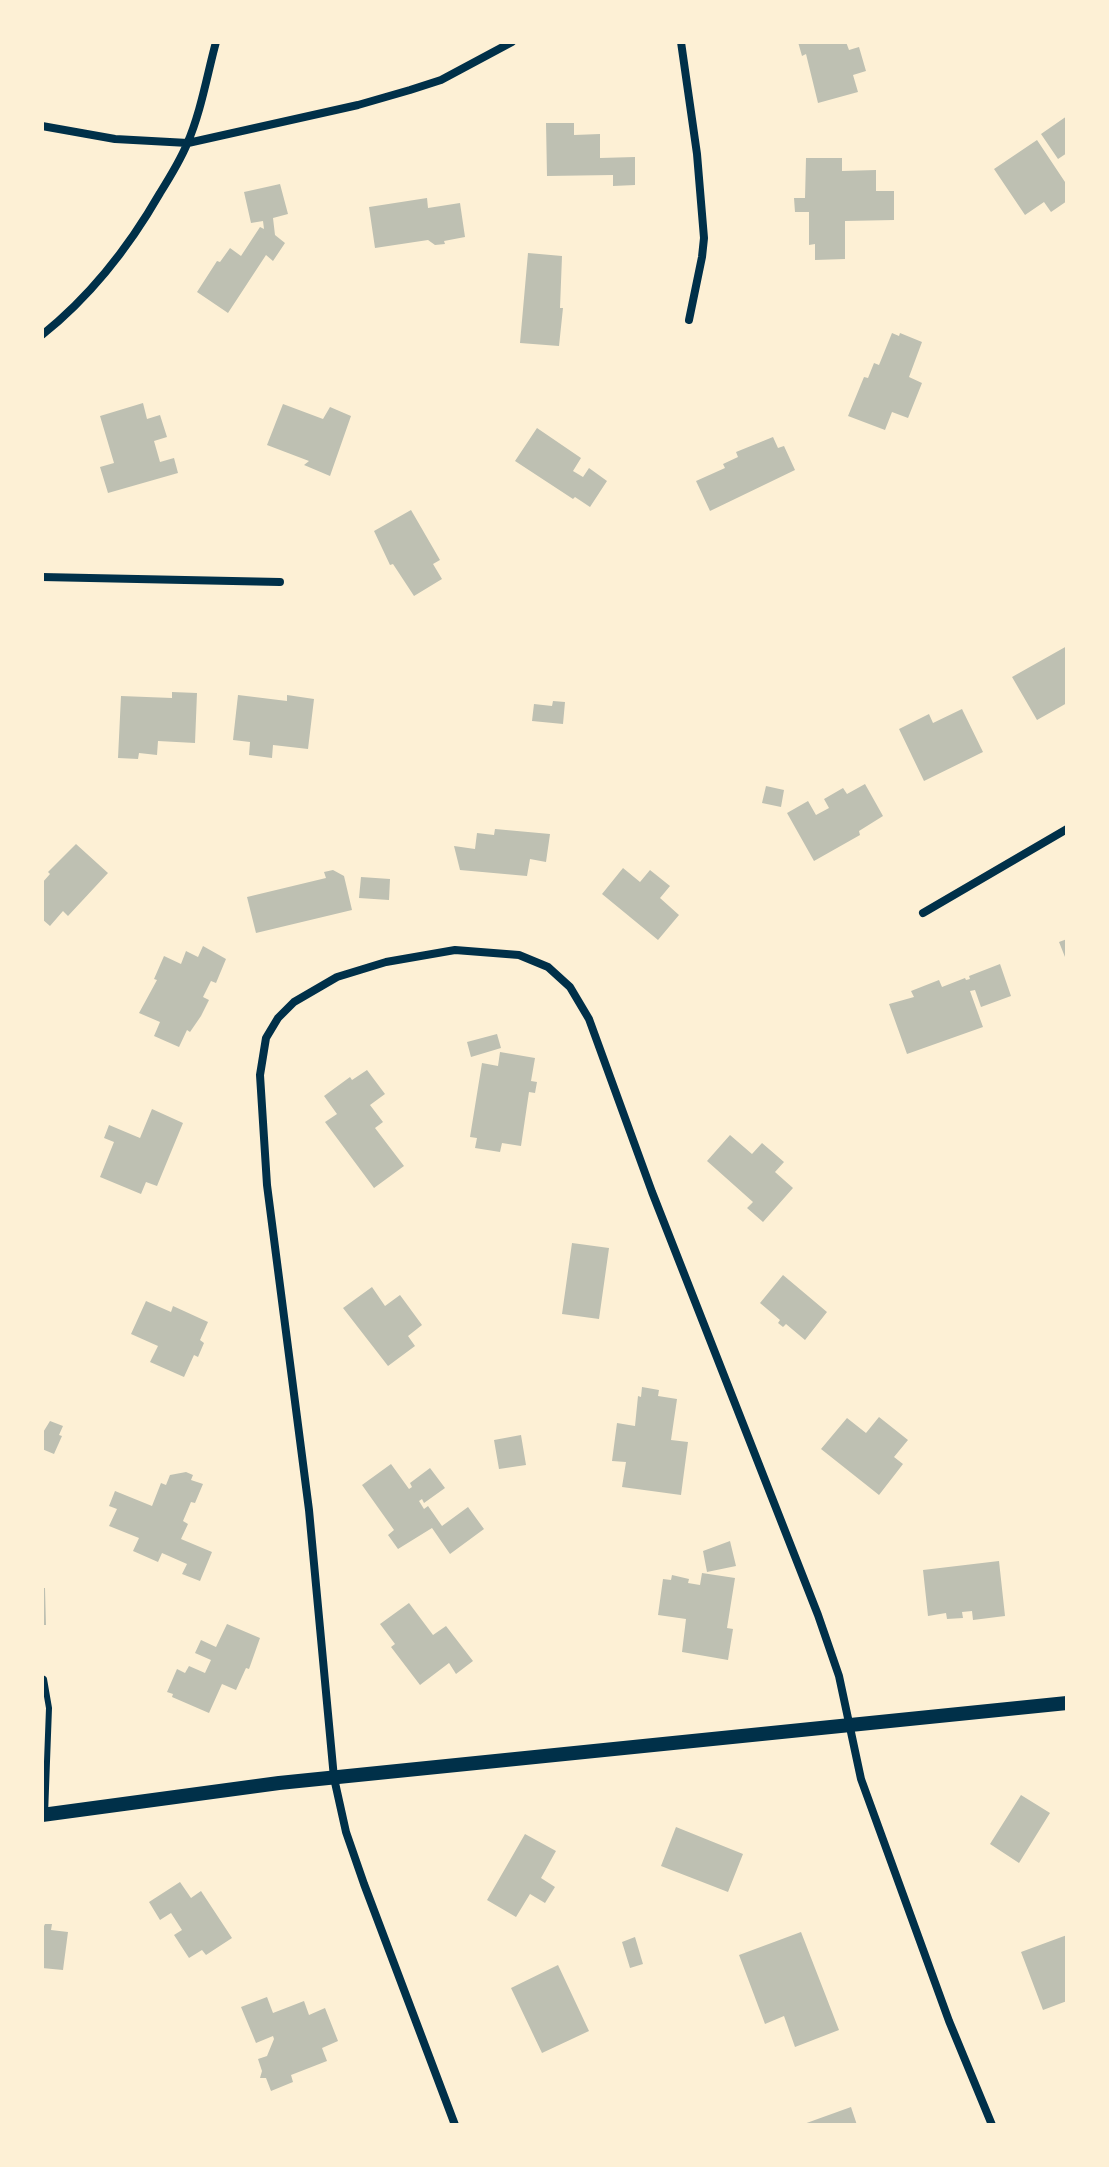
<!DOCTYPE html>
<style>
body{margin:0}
#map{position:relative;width:1109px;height:2167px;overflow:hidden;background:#fdf0d5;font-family:Helvetica,sans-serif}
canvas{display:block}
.frame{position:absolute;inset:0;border:44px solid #fdf0d5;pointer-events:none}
</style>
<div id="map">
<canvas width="1109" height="2167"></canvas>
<div class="frame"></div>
</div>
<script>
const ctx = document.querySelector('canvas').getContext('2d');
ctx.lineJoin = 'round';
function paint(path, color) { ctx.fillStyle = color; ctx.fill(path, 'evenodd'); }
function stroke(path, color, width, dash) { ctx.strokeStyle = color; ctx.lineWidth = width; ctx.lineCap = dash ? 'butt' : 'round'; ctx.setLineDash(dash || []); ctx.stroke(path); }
paint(new Path2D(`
 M798,42H846L849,50L859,47L866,71L853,75L858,92L818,103L806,54L802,56Z
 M1067,116V153L1058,159L1041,134Z
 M546,123H574V135L600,134V158L635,157V185L613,186V175L547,176Z
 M1037,140L1067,185V201L1051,212L1044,202L1025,215L994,169Z
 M806,158H842V171L876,170V191H894V220L845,221V259L815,260V244L809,245V212H795L794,198H805Z
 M280,184L288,214L273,218L275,235L285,243L273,261L266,255L228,313L197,292L217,261L220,262L230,248L241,256L260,227L264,229L263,221L251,223L244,192Z
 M427,198L428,208L460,203L465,237L444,241L445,244L435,245L428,240L375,248L369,207Z
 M528,253L562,256L560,308H563L559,346L520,343Z
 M892,333L899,336L900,333L922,342L909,377L922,383L908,418L892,412L885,430L848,416L864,377L868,378L874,363L879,365Z
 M143,403L147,419L160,415L167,437L154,441L160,462L174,458L178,473L108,493L100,467L114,463L100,416Z
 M283,404L323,419L330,407L351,416L330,476L304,465L309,461L267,445Z
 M537,428L581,458L573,471L583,477L589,468L607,481L590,507L575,497L573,499L515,461Z
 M773,437L778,448L784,446L795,470L710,511L696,481L725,468L723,464L738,457L736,452Z
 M411,510L440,560L433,564L442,579L414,596L393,564L390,565L374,531Z
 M1067,646V703L1037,720L1012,677Z
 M172,692L197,693L195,743L158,741L157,755L139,753L138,759L118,758L121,696L172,698Z
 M238,695L287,701V695L314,699L308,749L273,745L272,758L249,755L250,742L233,740Z
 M553,701L565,702L563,724L532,721L534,704L552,706Z
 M962,709L983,752L924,781L899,729L929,714L933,723Z
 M865,784L883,816L859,831L860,835L814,861L787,813L808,801L816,815L829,808L824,799L843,788L847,794Z
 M766,786L784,790L781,807L762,803Z
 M495,829L550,834L546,862L530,859L527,876L460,870L454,846L475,849L477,833L494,835Z
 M76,844L108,873L68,916L63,911L50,926L42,919V883L50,874L48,872Z
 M623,868L640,882L650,870L670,886L660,898L679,915L658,940L602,894Z
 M333,870L344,876L352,910L256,933L247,897L326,878L324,872Z
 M361,877L390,879L389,900L359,898Z
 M1067,939V962L1059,942Z
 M203,946L226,959L216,983L211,981L203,997L209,1000L201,1016L190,1032L187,1030L179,1047L154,1036L160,1022L139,1013L157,980L154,979L164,956L181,964L186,951L198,957Z
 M1000,964L1011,996L981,1007L975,990L970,991L983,1027L907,1054L889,1004L914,997L911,991L939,980L942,987L965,978L966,980L970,979L969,976Z
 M497,1034L501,1048L471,1057L467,1042Z
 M500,1052L535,1058L531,1081L537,1082L535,1093L529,1092L521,1146L502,1143L500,1152L475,1148L477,1138L470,1137L482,1063L498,1066Z
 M367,1070L385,1094L370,1105L383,1122L375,1128L404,1166L374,1188L325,1122L337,1114L324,1096L350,1077L352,1080Z
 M152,1109L183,1123L157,1186L146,1182L141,1194L100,1177L114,1142L104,1138L109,1125L140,1138Z
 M730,1135L752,1154L762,1143L784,1162L775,1172L793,1188L763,1222L747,1208L753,1202L707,1161Z
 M572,1243L609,1248L599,1319L562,1314Z
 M783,1275L827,1312L805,1340L786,1324L783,1327L778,1323L780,1320L760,1303Z
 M372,1287L385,1306L400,1295L422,1325L408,1336L415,1346L388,1366L343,1308Z
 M146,1301L171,1312L173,1306L208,1322L200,1340L204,1343L198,1357L194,1355L184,1377L150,1362L158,1346L131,1334Z
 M642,1387L659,1390L658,1396L677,1399L671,1440L688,1442L681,1495L622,1487L626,1462L612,1461L617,1423L635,1426L638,1396L641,1397Z
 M879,1417L908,1440L894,1457L903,1464L879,1495L821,1449L847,1418L866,1433Z
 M50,1421L63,1426L59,1435L62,1436L54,1454L42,1449V1434Z
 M521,1435L526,1465L499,1469L494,1440Z
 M391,1464L409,1489L412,1487L410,1483L430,1468L445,1488L424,1503L422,1499L419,1501L424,1509L428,1506L442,1526L468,1507L484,1529L450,1554L432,1528L398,1549L388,1535L394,1530L362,1485Z
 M186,1472L193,1475L191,1480L203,1484L195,1503L191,1502L183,1521L188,1524L181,1539L212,1552L200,1581L182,1574L187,1564L162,1553L158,1562L133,1551L139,1538L109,1526L117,1509L109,1506L115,1491L152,1506L161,1483L166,1485L170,1475Z
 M730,1541L736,1566L707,1572L703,1551Z
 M999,1561L1005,1616L973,1620L972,1611L962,1612L963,1618L947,1619L946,1613L928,1616L923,1570Z
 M702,1573L735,1578L727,1628L733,1629L728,1660L682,1652L686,1619L658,1615L663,1579L671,1580L672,1575L689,1579L688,1583L700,1585Z
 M42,1588H45L46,1625H42Z
 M409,1603L433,1635L446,1626L473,1661L456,1674L449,1663L420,1685L391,1647L395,1644L380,1624Z
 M227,1624L260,1638L249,1669L246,1668L236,1690L222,1684L209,1713L172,1697L173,1694L167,1692L177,1669L185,1673L189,1666L205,1673L211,1660L195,1653L201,1640L216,1647Z
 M1021,1795L1050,1813L1019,1863L990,1844Z
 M676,1827L743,1854L728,1892L661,1866Z
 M525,1834L556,1851L541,1878L555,1887L545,1903L530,1894L516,1917L487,1900Z
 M180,1882L191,1898L201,1891L232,1938L206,1955L202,1950L189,1958L174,1935L182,1930L171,1913L160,1920L149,1902Z
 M45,1924H52L51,1930L68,1932L63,1970L42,1968V1930Z
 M801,1932L839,2030L795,2047L784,2016L765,2024L739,1955Z
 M1067,1935V2001L1043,2010L1021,1952Z
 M635,1937L643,1964L630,1968L622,1942Z
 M558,1965L589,2031L542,2053L511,1988Z
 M267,1997L273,2013L304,2001L309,2015L325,2008L338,2041L322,2048L327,2061L291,2075L293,2082L271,2091L266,2078H260L262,2071L258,2059L267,2056L274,2039L273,2036L256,2043L241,2007Z
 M851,2107L857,2125H801Z`), '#bec0b2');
stroke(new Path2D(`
 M42,1678L44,1679L49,1708L45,1815`), '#003049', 6);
stroke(new Path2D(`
 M681,42L697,154L704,238L702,257L689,320
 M42,126L115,139L188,143L358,105L410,90L441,80L512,42
 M42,335C92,295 129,247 160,193C170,177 180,161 187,144C201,112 207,75 216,42
 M42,577L280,582
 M923,913L1067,829
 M455,2125L364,1884L346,1832L334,1778L309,1510L267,1185L260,1075L266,1038L278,1018L294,1002L337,977L386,962L455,950L519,955L548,967L570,987L589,1019L652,1192L818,1615L839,1676L861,1779L949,2021L992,2125`), '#003049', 8);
stroke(new Path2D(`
 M42,1815L279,1783L1067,1703`), '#003049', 14);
</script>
